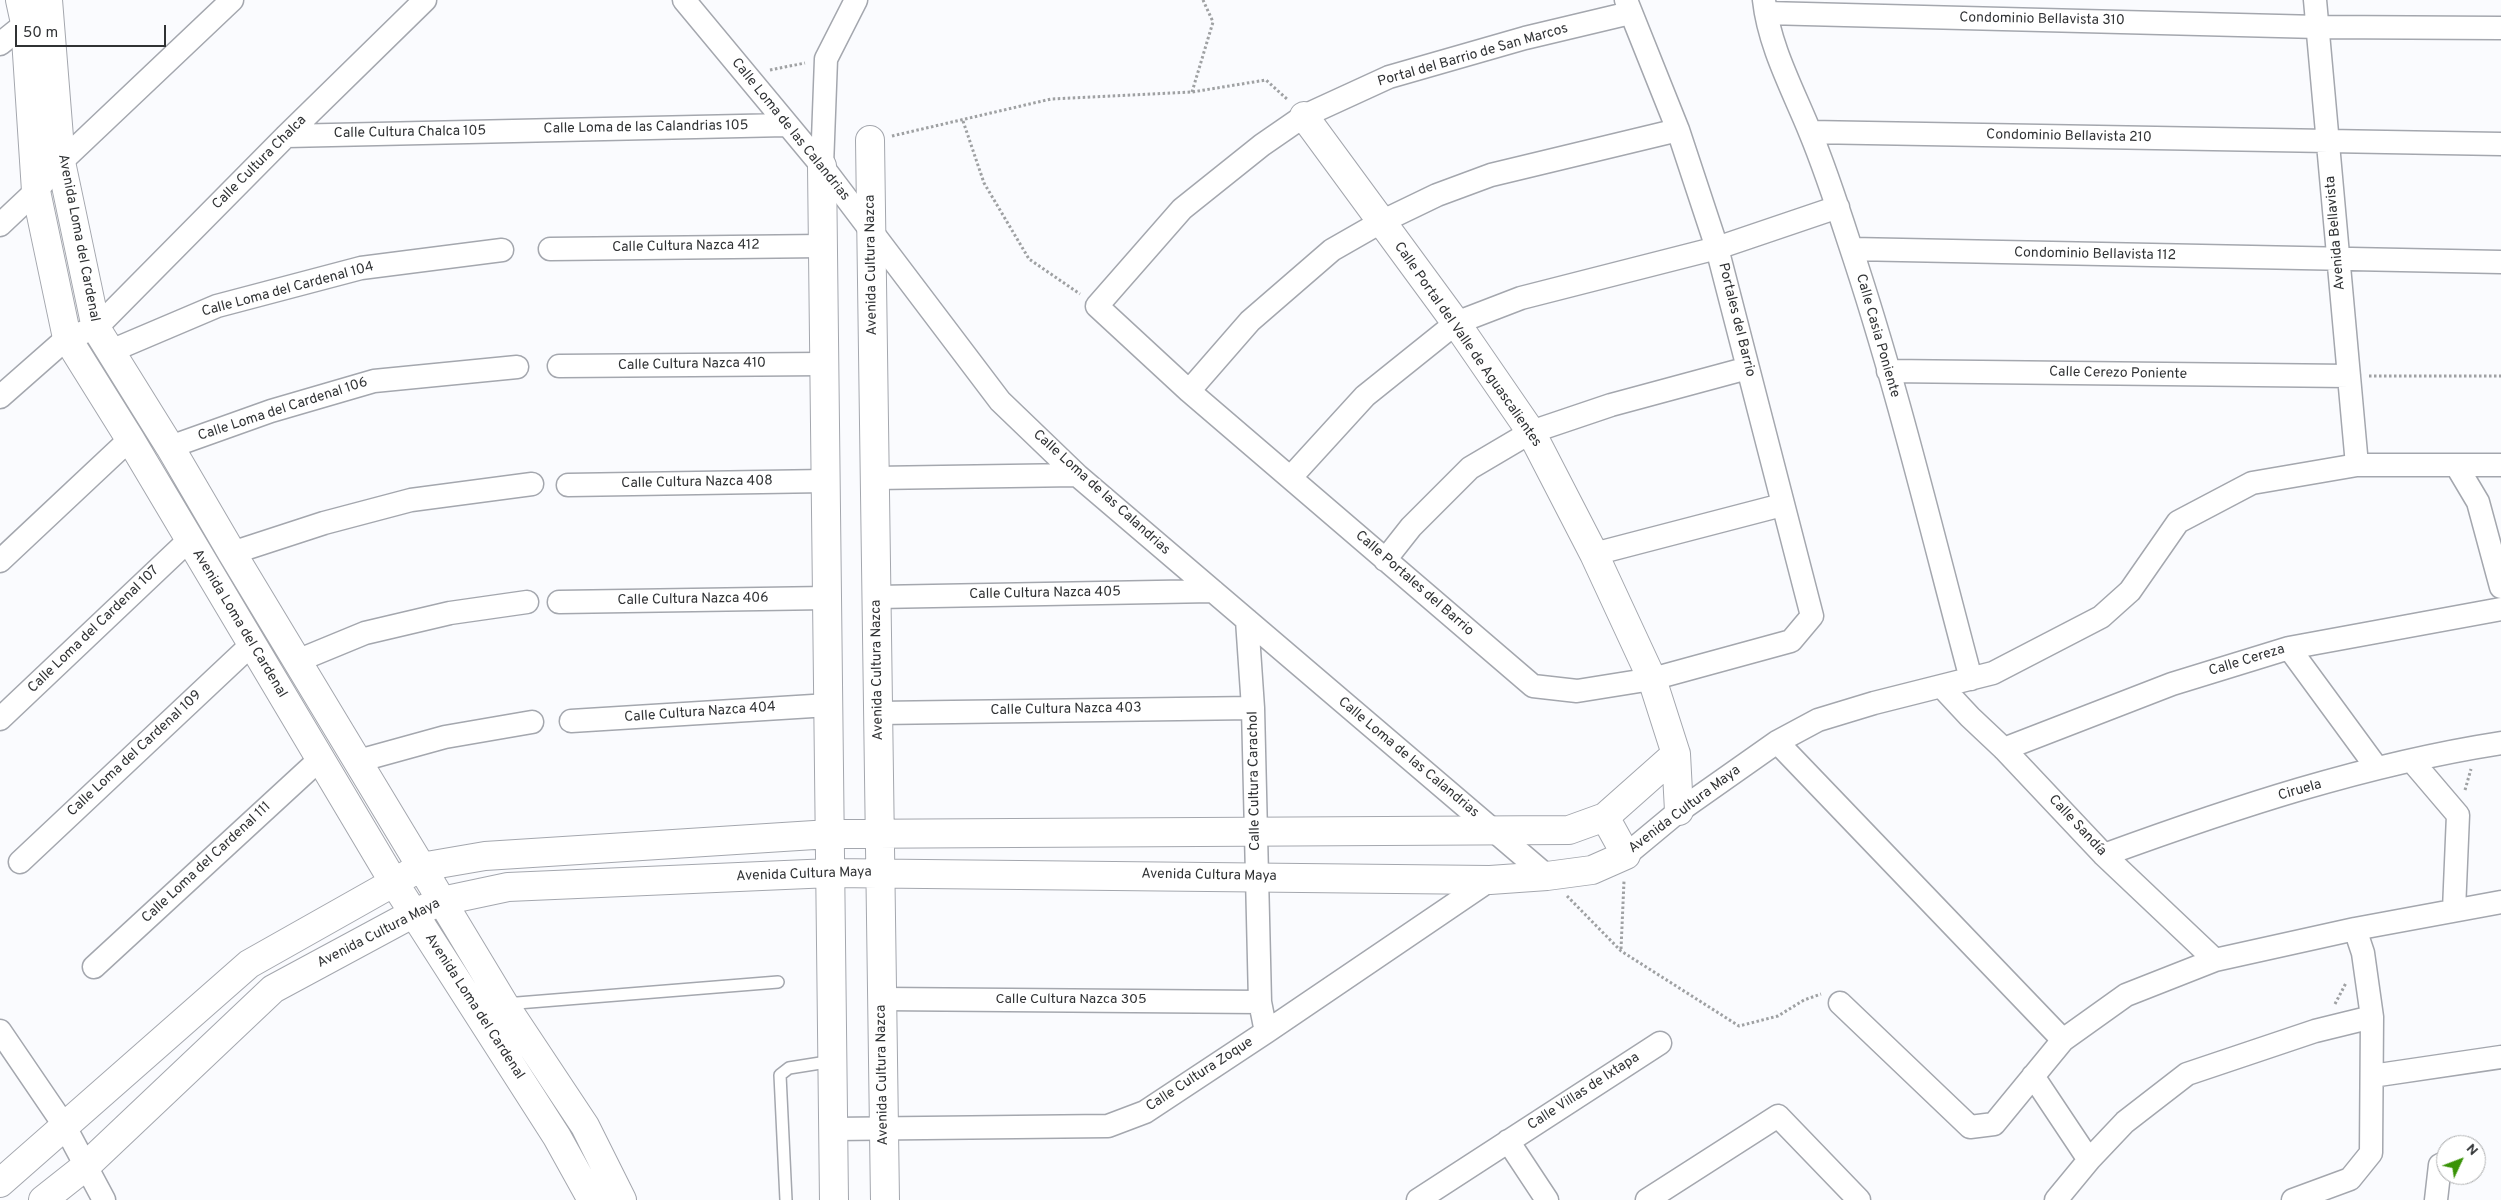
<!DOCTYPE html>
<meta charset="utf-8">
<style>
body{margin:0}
#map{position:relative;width:2501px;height:1200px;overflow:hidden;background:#fafbfe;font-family:Overpass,sans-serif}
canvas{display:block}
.north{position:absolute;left:2436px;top:1135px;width:50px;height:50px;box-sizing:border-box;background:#fff;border:1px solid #acadae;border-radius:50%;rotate:47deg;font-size:14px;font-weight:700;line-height:20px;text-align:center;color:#303234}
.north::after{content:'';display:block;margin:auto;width:18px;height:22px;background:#399306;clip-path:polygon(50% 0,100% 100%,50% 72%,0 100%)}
.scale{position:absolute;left:15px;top:25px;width:151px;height:22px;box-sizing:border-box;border:2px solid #303234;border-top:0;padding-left:6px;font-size:15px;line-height:18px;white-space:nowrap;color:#303234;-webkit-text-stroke:4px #fff;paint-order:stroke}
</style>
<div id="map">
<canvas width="2501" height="1200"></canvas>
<div class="north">N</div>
<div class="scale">50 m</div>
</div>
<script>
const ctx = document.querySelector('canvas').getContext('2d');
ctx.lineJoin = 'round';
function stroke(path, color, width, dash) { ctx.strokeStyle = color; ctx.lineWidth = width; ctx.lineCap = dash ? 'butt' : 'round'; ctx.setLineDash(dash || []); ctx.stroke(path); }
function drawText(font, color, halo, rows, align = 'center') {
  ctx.font = font + ' Overpass,sans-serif'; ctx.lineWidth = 4; ctx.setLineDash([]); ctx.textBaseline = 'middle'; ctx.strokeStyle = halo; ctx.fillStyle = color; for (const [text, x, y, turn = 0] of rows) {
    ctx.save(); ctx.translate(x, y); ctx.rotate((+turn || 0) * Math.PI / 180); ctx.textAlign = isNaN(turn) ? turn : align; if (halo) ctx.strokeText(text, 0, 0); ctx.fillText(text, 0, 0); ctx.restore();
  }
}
const lane = new Path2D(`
 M505,1004L778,982
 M786,1200L780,1075L789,1068L833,1061`);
const street = new Path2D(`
 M684,0L822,166L1000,401L1077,475L1547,876
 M1626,0L1678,130L1717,248L1812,616L1791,641L1652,679L1577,691L1533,686L1189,391L1097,306L1182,209L1262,145L1304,116L1389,77L1525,38L1630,13
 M1764,0C1769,46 1793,90 1810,132C1825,168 1837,205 1849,242C1897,385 1932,533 1971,679
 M2315,0L2357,465
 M1766,13L2318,27L2501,28
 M0,44L36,15
 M1810,132L2501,144
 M286,136L786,125
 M822,166L826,59L856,0
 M0,225L36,191L61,162L232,0
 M550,249L823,246
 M1852,249L2501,262
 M111,351L217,306L361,268L502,250
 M559,366L824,364
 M1888,371L2349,376
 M1189,391L1250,321L1332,250L1381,222L1437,195L1491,175L1678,130
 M0,397L67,338L96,328L286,136L425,0
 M170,447L271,411L374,381L517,367
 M2456,465L2478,502L2501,587
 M1291,477L1365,396L1456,323L1521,298L1717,248L1838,207
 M875,478L1077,475
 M568,485L826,481
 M232,553L324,523L411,500L532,484
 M1594,554L1782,505
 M1385,560L1411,527L1470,468L1531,432L1611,405L1748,368
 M0,561L130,439
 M877,597L1213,591
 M559,602L827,598
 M1247,620L1253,708L1260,1002L1266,1032
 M2289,648L2377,768
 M297,661L365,633L450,613L527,602
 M1942,687L1970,717L2004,749L2104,855L2215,960
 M878,713L1253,708
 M0,719L189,540
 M571,721L829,705
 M1777,742L2063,1040
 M2004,749L2172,684L2289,648L2501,609
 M358,761L445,737L532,722
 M2412,761L2458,815L2454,910
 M1626,855L1679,811L1777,742L1818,720L1874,703L1993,673L2101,617L2130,591L2178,522L2252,483L2357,465H2501
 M2104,855C2233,808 2365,764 2501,743
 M20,862L251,645
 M94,967L320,759
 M882,999L1260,1002
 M1840,1003L1970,1127L1994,1124L2063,1040L2126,995L2215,960L2355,929L2501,902
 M0,1031L64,1125L104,1200
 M2033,1076L2089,1160
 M2372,1076L2501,1057
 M833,1129L1108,1126L1145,1112L1266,1032L1490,880
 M1508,1141L1547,1200
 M1418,1200L1660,1043
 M1647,1200L1778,1116L1859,1200
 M2056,1200L2089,1160L2125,1122L2187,1074L2315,1031L2372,1017
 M2293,1200L2350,1179L2371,1153L2372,1017L2363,953L2355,929
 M2436,1200L2440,1165`);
const secondary = new Path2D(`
 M20,0L25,23L36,191L67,338L130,439L393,881L557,1137L592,1200L617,1190
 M48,0L61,162L96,328L170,447L232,553L504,1004L585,1126L622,1200
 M1304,116L1456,323L1531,432L1594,554L1652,679L1676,754L1679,811
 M870,140L885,1200
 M822,166L834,1200
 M0,1183L249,964L421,867L485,856L830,834L1569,830L1605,817L1676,754
 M43,1200L86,1166L273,989L414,913L442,901L508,887L831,873L1490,880L1547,876L1592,870L1626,855L1605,817`);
stroke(lane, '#a4a7ae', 14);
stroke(street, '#a4a7ae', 25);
stroke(secondary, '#a4a7ae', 30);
stroke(new Path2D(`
 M770,70L805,63
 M1192,92L1213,22L1203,0
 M963,121L984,183L1029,259L1080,294
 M892,136L1051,99L1192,92L1266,80L1288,100
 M2369,376H2501
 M2465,790L2471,769
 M1567,896L1621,951L1739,1026L1778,1016L1804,1000L1821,994
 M1621,949L1624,881
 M2335,1004L2346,983
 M2476,1159L2484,1157`), '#9fa1a3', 3, [2.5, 2.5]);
stroke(lane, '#fff', 11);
stroke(street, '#fff', 22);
stroke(secondary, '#fff', 28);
drawText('14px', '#303234', '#fff', [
 ["Condominio Bellavista 310",2042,20,1],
 ["Portal del Barrio de San Marcos",1473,56,-16],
 ["Calle Loma de las Calandrias 105",646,128,-1],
 ["Calle Loma de las Calandrias",790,130,51],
 ["Calle Cultura Chalca 105",410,133,-1],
 ["Condominio Bellavista 210",2069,137,1],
 ["Calle Cultura Chalca",260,163,-45],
 ["Avenida Bellavista",2336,233,-95],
 ["Avenida Loma del Cardenal",78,238,79],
 ["Calle Cultura Nazca 412",686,247,-1],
 ["Condominio Bellavista 112",2095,255,1],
 ["Avenida Cultura Nazca",872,265,-91],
 ["Calle Loma del Cardenal 104",288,290,-15],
 ["Portales del Barrio",1736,320,76],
 ["Calle Casia Poniente",1877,336,74],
 ["Calle Portal del Valle de Aguascalientes",1467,345,55],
 ["Calle Cultura Nazca 410",692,365,-1],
 ["Calle Cerezo Poniente",2118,374,1],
 ["Calle Loma del Cardenal 106",283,410,-18],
 ["Calle Cultura Nazca 408",697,483,-1],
 ["Calle Loma de las Calandrias",1101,493,42],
 ["Calle Portales del Barrio",1414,584,41],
 ["Calle Cultura Nazca 405",1045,594,-1],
 ["Calle Cultura Nazca 406",693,600,-1],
 ["Avenida Loma del Cardenal",239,624,59],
 ["Calle Loma del Cardenal 107",94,630,-44],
 ["Calle Cereza",2247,661,-17],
 ["Avenida Cultura Nazca",878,670,-91],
 ["Calle Cultura Nazca 403",1066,710,-1],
 ["Calle Cultura Nazca 404",700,713,-4],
 ["Calle Loma del Cardenal 109",135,754,-43],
 ["Calle Loma de las Calandrias",1408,758,40],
 ["Calle Cultura Carachol",1255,781,-91],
 ["Ciruela",2300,791,-16],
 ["Avenida Cultura Maya",1685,810,-37],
 ["Calle Sandía",2077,826,47],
 ["Calle Loma del Cardenal 111",207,863,-43],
 ["Avenida Cultura Maya",804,875,-2],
 ["Avenida Cultura Maya",1209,876,1],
 ["Avenida Cultura Maya",379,934,-27],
 ["Calle Cultura Nazca 305",1071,1000],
 ["Avenida Loma del Cardenal",474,1007,57],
 ["Avenida Cultura Nazca",883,1075,-91],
 ["Calle Cultura Zoque",1200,1075,-33],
 ["Calle Villas de Ixtapa",1584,1092,-33]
]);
</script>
